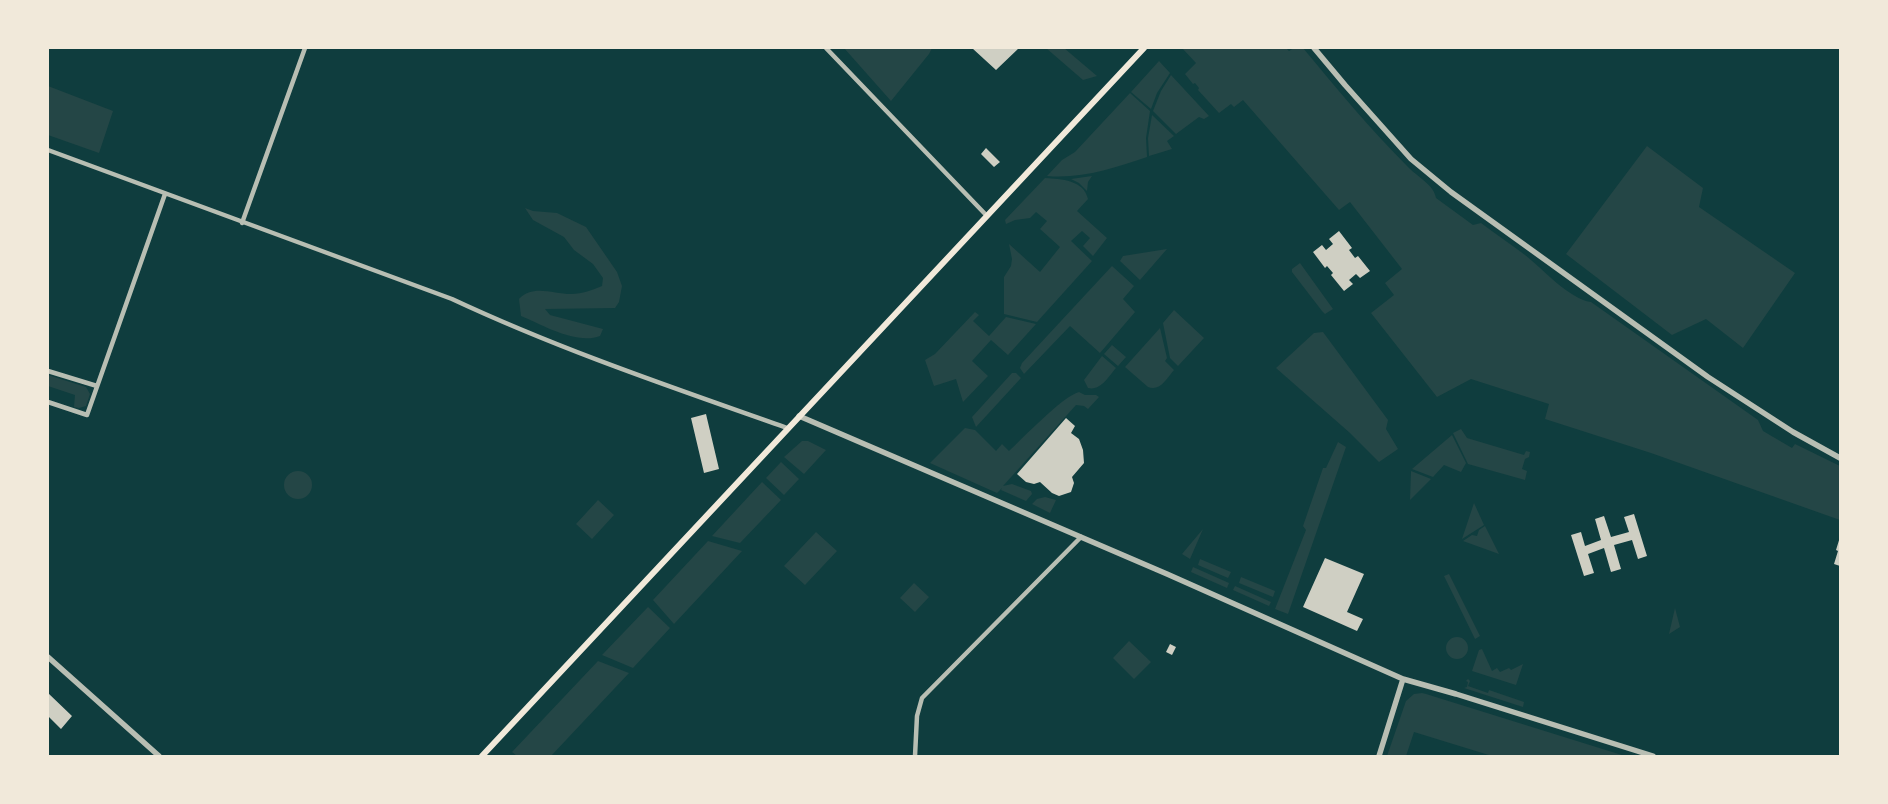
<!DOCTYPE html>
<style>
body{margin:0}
#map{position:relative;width:1888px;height:804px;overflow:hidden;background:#0f3d3e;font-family:Rubik,sans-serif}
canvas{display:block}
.frame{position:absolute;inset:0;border:49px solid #f1e9da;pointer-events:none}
</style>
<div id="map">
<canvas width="1888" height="804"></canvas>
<div class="frame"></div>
</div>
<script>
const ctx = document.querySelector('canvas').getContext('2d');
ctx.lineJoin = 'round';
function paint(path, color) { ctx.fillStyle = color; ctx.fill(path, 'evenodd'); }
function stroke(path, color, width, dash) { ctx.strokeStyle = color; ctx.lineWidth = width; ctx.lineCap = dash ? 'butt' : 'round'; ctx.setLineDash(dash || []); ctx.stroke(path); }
paint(new Path2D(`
 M844,48H932L929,54L891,101Z
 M1046,48H1064L1097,76L1083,80Z
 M1182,48H1286L1289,51L1294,48H1303C1337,89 1371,130 1409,168C1419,178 1434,185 1436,198L1473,225L1481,223C1495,234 1511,244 1525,255C1543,269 1569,299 1591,302L1758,420L1763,431L1792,448L1795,444L1840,466V520L1651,453L1545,419L1549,404L1471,379L1437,397L1371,313L1394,295L1385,283L1402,269L1350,202L1339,210L1243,100L1234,107L1231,104L1219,113L1198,90L1199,88L1195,83L1193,84L1185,74L1196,63Z
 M1159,61L1170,73L1157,93L1151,109L1131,92Z
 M1171,75L1209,116L1204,119L1199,117L1176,134L1153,111L1161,91Z
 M48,86L113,111L99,153L48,135Z
 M1130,93L1150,111L1146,138L1147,157C1113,168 1083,179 1047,176L1062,160L1075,152Z
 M1152,115L1174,136L1167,141L1172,149L1149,156L1148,138Z
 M1647,146L1703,188L1699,207L1795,273L1743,348L1706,319L1672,335L1566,254Z
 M1092,176L1088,182L1087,191L1079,183L1071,179Z
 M1045,178C1061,179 1084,180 1088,199L1077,211L1107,238L1093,256L1083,246L1090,238L1082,231L1071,241L1092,261L1037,322L1004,314V277L1011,266L1012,259L1009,244L1040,272L1060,247L1040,229L1047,221L1036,212L1030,218L1015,220L1006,224L1005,220Z
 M525,208L533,211L557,213L586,227L617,272L622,286L619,302L615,308L545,309L550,315L603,329L600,336C576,345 543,325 521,316L519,299C533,284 553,294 571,294C583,294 592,290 602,286L603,278L593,264L574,250L564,237L533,220Z
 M1167,249L1140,280L1120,261L1123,256Z
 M1300,263L1333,309L1325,314L1322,311L1292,272V269Z
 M1112,266L1134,286L1123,299L1135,312L1100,353L1070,326L1024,374L1020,368L1022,363Z
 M1174,310L1204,338L1178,366L1170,358L1163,323Z
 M975,312L979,315L973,321L989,336L1006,317L1036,324L1008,355L991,340L972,361L988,376L963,402L956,379L934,386L925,360L935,354Z
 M1160,328L1167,358L1165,361L1174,370C1167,378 1160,392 1148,387L1125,367Z
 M1323,332L1388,420L1386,429L1398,449L1379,462L1350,433L1276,368L1314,333Z
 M1112,345L1126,357L1118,366L1104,354Z
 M1102,356L1116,368C1108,377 1101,391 1088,388L1084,380Z
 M1012,373H1016L1021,378L976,427L972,417Z
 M48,375L86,387L90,394L86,406L79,408L74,407L75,395L48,386Z
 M1079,392L1085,395H1096L1099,397L1088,409L1084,406L1076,405L1003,486L1012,484L1031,491L1032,494L1026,501L1001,490L1002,488L997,493L930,463L965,428L975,430L996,451L1002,444L1009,451C1023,438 1063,396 1079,392Z
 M1461,429L1467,438L1524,455L1526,451L1530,452L1529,457L1525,459L1522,469L1527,471L1525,480L1468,464L1453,433Z
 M1452,435L1466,463L1461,472L1444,465L1433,477L1412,469Z
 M802,441H808L826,450L804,474L784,457Z
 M1338,442L1346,447L1288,614L1275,609L1306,530L1303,526L1323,468H1326Z
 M781,462L799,479L784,495L766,478Z
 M1411,471L1431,479L1410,500Z
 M284 485a14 14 0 1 1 28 0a14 14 0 1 1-28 0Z
 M762,482L781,500L740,543L712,536Z
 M1045,497L1056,500L1050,513L1032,504L1037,499Z
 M598,500L614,515L592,539L576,524Z
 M1474,503L1484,525L1462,539Z
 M1485,526L1499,554L1463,541L1472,535L1477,536L1479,530Z
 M1203,529L1190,559L1182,554Z
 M816,532L837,551L805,585L784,566Z
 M708,541L742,551L674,624L653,600Z
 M1200,559L1231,572L1228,578L1198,565Z
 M1193,567L1229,583L1227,588L1191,572Z
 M1449,574L1480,636L1475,639L1444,576Z
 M1241,577L1275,591L1273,597L1239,583Z
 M914,583L929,597L915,612L900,598Z
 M1235,586L1271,602L1269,606L1233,590Z
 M648,607L670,628L633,668L602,655Z
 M1675,608L1680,627L1669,634Z
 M1446 648a11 11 0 1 1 22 0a11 11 0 1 1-22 0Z
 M1129,641L1151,662L1134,679L1113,658Z
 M1482,649L1492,671L1497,668L1500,672L1509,668L1511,670L1523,664L1516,685L1472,671L1479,650Z
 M598,661L629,673L551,756H517L512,752Z
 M1468,679L1470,681L1468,686L1488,693L1489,690L1524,702L1523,707L1464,688L1467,687L1468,682L1466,681Z
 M1422,693L1426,694L1625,756H1492L1414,732L1406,756H1387L1406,701L1414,694Z`), '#244646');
paint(new Path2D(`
 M972,48H1019L996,70Z
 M986,148L1000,162L994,167L981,154Z
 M1339,231L1352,248L1349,250L1355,258L1358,256L1370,271L1360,278L1356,274L1349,280L1353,284L1344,291L1331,275L1333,273L1327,266L1325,268L1313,252L1322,245L1326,250L1333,244L1329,239Z
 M706,414L719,469L704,473L691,418Z
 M1066,418L1075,426L1071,433L1079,439L1083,450L1084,463L1072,477L1074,483L1071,492L1059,496L1052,493L1040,482L1034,484L1026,482L1017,474Z
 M1634,514L1647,556L1638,559L1632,540L1614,545L1621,569L1611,572L1604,548L1588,554L1594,573L1584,576L1571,535L1581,532L1585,546L1601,540L1595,519L1604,516L1611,537L1629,532L1624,517Z
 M1840,537V566L1834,564L1838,551L1836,550Z
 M1325,558L1364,574L1347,612L1363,619L1357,631L1303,607Z
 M1170,644L1176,647L1172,655L1166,652Z
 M48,693L72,716L61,729L48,716Z`), '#cfcfc3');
stroke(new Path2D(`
 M826,48L987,216
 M48,150L452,299C561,350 674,388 787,428
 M242,223L305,48
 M48,371L97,386
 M48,402L87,415L165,194
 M915,756L917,716L922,698L1081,537`), '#b8beb3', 4.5);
stroke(new Path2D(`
 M1314,48L1345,85L1411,159L1451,192L1708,377L1793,432L1840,458
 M799,416L1167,574L1403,679L1456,694L1653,756
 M48,657L159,756
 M1379,756L1403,679`), '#b8beb3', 5.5);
stroke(new Path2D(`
 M482,756L1144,48`), '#f1e9da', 6);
</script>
